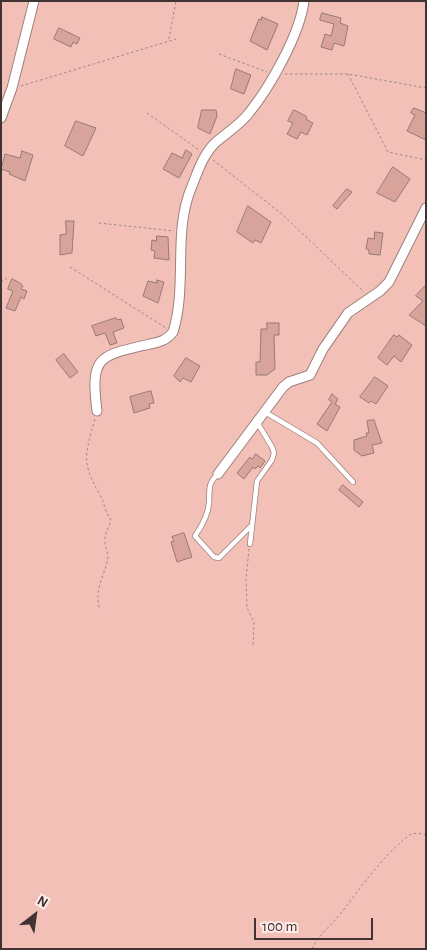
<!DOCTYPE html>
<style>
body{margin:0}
#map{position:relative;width:427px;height:950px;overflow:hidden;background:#ffebe8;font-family:"Alegreya Sans",sans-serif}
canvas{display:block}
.frame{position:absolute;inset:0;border:2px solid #403331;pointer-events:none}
.north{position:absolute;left:10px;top:890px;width:50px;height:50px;-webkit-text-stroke:4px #ffebe8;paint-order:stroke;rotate:30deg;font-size:14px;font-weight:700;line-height:20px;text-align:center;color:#403331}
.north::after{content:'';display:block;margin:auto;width:18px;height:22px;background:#403331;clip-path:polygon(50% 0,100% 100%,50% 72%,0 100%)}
.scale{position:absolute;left:254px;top:918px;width:119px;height:22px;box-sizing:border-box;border:2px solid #403331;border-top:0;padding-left:6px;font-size:15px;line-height:18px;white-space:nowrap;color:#403331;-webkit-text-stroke:4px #ffebe8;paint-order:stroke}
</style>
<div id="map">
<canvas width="427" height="950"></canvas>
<div class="frame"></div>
<div class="north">N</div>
<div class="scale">100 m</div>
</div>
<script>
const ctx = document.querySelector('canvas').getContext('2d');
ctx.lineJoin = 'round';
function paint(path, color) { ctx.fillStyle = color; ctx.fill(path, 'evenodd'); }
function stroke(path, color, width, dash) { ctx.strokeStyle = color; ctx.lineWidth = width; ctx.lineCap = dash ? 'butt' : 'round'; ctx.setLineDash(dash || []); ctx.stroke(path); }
paint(new Path2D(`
 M1,1H426V949H1Z`), '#f3c0b8');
const building = new Path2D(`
 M322,13L341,18L340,23L348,26L344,46L334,43L332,50L321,47L325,34L331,36L334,24L320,20Z
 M262,17L278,24L267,50L250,41L259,19L261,20Z
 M59,28L80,38L77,44L73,42L71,47L54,39Z
 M236,69L251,75L244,94L231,89Z
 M414,108L426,113V140L407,131L415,115L411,113Z
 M202,110H216L217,116L210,134L198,128Z
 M294,110L306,116L307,120L313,123L307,135L301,132L297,139L287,134L293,123L288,121Z
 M76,121L96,128L83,156L65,146Z
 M186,150L192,154L179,178L163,169L172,153L182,158Z
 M22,151L33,155L25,181L9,174L10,172L1,169L5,154L20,158Z
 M393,167L410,179L395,202L377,193Z
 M347,189L352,192L337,209L333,206Z
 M248,206L271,222L261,243L255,240L253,243L237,232Z
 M66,221H74L72,253L60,255V235L66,234Z
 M375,232L383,233L380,255L369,254V250L366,249L368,238L374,239Z
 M157,236L168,237L169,260L154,258L155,251L151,250L152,240L156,241Z
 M12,279L20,283L23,286L21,289L27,291L24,299L21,297L15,311L6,308L13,291L8,289Z
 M157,280L164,282L158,303L143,296L148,281L157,283Z
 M426,285V326L409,315L423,301L416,296Z
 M116,318L117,320L121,319L124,328L113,332L117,343L110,345L105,333L96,336L92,326Z
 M267,323H279V335H274L275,369L267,375H256V362H260L261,329H267Z
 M394,335L397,337L399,335L412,345L401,362L394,356L387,365L378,358Z
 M64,354L78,372L70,378L56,360Z
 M186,358L200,366L191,382L183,378L180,382L174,376Z
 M375,377L388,386L376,404L371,401L369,403L360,397Z
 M151,391L154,403L149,404L150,408L134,413L130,397Z
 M332,394L338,399L335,404L340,407L327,431L317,424L332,402L329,400Z
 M374,420L382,443L372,445L374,453L362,456L354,450V440L367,436L366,433H369L367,421Z
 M256,454L265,461L260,468L258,466L255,469L253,467L244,479L237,473L250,457L252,459Z
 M343,485L363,502L359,507L339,490Z
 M184,533L192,557L177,562L171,542L174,541L172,537Z`);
paint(building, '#d8a39b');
stroke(building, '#977a76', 1);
const service = new Path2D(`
 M265,412L317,443L353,482
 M218,474C207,484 210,490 209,503C208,516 202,526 195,536L214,557L219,558L252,525
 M250,544L257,481L272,460L274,453L272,447L257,422`);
const minor = new Path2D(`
 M1,118L12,88L34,1
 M97,411C90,355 99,356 150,344C160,342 167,340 173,332C188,284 172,232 192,186C198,171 203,155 215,143C226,133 240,125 249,113C270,87 300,34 304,1
 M218,474L283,387L289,382L310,375L323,349L348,313L380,291L389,282L426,208`);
stroke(service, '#9e807c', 6);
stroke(minor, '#9e807c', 11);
stroke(new Path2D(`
 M169,39L176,1
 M219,54L267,72
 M285,74H348L426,88
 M348,74L388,152L426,160
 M21,86L176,39
 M147,113L199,150
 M213,160L283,215L364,292
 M99,223L174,231
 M70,267L166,328
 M1,282L7,278
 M95,419C85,455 81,462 100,495C105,503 103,508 111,520C109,528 104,533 105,542C105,547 108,552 108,557C105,576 93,591 100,610
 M249,549L246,579L247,608L254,622L253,647
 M312,949C319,934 332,925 341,913C362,886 381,858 407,837C412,832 420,833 426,835`), '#998987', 1, [2.5, 2.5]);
stroke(service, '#fff', 4.5);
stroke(minor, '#fff', 9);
</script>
